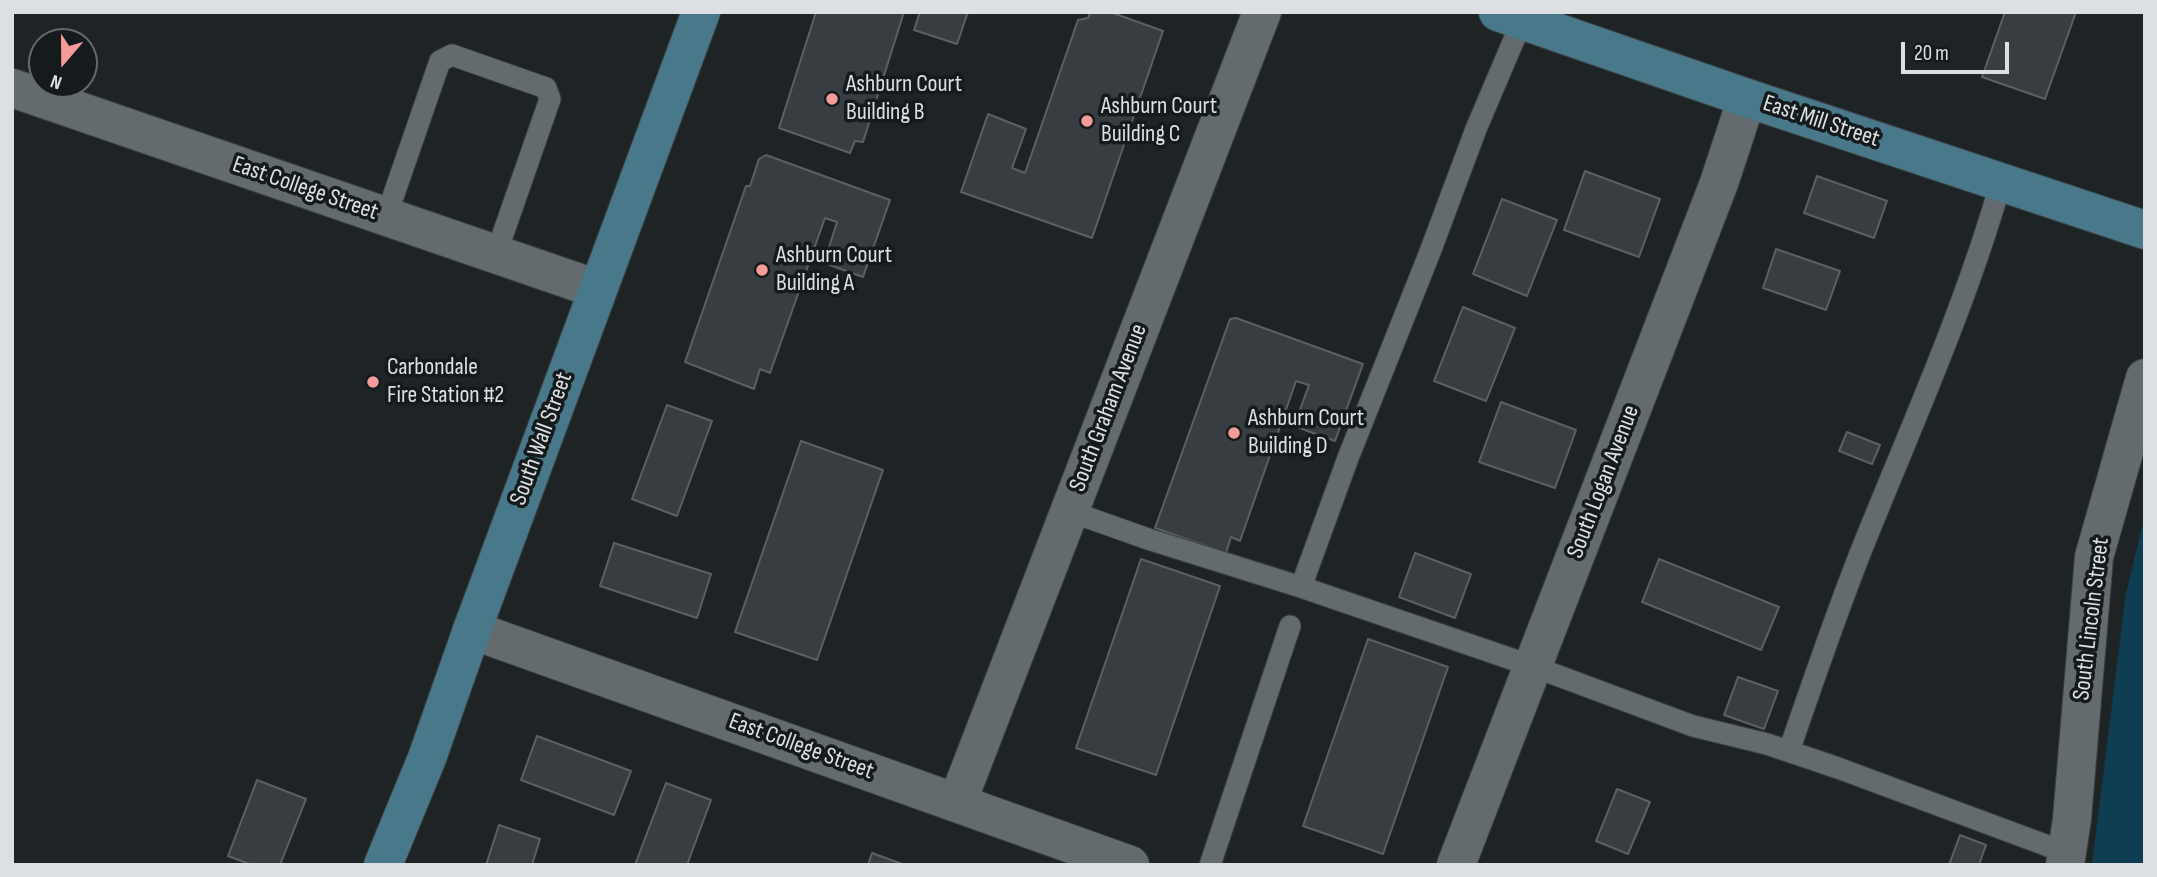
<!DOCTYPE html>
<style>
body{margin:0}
#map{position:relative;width:2157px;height:877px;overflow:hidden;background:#1e2426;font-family:"Sofia Sans Condensed",sans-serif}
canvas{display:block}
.frame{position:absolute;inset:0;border:14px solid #dde0e2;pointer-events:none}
.north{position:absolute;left:28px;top:28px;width:70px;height:70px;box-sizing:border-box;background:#151a1d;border:2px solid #65696c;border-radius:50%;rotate:200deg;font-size:19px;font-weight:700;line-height:28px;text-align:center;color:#dde0e2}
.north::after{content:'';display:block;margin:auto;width:24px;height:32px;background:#f59b99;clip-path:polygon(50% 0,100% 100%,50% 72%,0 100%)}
.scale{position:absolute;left:1901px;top:42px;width:108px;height:32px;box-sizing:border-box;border:4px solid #dde0e2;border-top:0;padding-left:9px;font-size:21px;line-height:24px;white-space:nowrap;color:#dde0e2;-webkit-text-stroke:5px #151a1d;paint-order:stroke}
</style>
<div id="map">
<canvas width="2157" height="877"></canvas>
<div class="frame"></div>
<div class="north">N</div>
<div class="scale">20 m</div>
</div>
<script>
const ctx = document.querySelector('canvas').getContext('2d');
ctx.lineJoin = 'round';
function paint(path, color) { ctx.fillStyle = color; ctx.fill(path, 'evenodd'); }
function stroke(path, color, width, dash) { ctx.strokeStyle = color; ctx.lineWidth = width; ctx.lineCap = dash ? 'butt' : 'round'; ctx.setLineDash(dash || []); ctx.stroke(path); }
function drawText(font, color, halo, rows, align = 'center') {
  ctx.font = font + ' "Sofia Sans Condensed",sans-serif'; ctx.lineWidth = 7; ctx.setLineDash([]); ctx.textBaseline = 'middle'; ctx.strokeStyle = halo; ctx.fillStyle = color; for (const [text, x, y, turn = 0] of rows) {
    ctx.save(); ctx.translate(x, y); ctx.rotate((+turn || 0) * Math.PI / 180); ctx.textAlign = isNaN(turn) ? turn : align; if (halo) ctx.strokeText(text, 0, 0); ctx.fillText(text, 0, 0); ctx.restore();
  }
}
paint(new Path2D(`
 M2145,515V865H2092L2126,593Z`), '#0f3d51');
const building = new Path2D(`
 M816,12H904L863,142L855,141L850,153L779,128Z
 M920,12H968L957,44L914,30Z
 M1091,12H1110L1163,31L1092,238L961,192L988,114L1026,129L1012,168L1025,173L1078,20L1088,18Z
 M2005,12H2076L2045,99L1982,77Z
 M766,155L890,200L863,277L824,263L837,222L825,218L770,373L760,369L754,389L685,362L746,186H750L759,159Z
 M1585,171L1660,199L1639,257L1564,230Z
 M1817,176L1887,201L1874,238L1804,213Z
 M1502,199L1557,220L1527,296L1473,274Z
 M1776,249L1840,271L1826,310L1763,288Z
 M1463,307L1515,328L1486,401L1434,381Z
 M1236,318L1363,364L1335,441L1294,426L1309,385L1296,381L1240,541L1231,537L1226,553L1155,528L1230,319Z
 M1501,402L1576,430L1555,488L1479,462Z
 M667,405L712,421L677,516L632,499Z
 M1847,432L1880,445L1872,464L1839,451Z
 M801,441L883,470L817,660L735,632Z
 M614,543L711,574L697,618L600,586Z
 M1415,553L1471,574L1455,618L1399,597Z
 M1141,559L1220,586L1156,775L1076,748Z
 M1659,559L1779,607L1761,650L1642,602Z
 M1368,639L1448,667L1383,854L1303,826Z
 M1738,677L1778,691L1764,729L1724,715Z
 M537,736L631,771L614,815L521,780Z
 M257,780L306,799L280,865H252L228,856Z
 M666,783L711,800L687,865H635Z
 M1617,789L1650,802L1628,854L1596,841Z
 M499,825L540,839L532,865H486Z
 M1960,835L1986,845L1979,865H1949Z
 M872,853L905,865H868Z`);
paint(building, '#373d40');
stroke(building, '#5a6063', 2);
const service = new Path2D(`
 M1522,21L1476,129L1430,252L1348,458L1301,587L1532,666L1693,726L1767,744L1838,768L2067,853
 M386,217L440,61L452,55L546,88L550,99L496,254
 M1069,511L1148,539L1301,587
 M1789,751C1812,684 1835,617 1861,551C1910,429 1965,308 2001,182
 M1210,865L1290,626`);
const minor = new Path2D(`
 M472,630L1130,865
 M957,803L1262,12
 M1456,865L1719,183L1747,98
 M2065,865L2072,819L2094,557L2145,378`);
const tertiary = new Path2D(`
 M12,88L597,289`);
const secondary = new Path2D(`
 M1498,12L1747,98L2145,230
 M383,865L427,758L472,630L701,12`);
stroke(service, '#3b4042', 23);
stroke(minor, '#3b4042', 40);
stroke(tertiary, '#3b4042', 40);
stroke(secondary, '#3b4042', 40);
stroke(service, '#646b6e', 21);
stroke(minor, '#646b6e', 38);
stroke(tertiary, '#646b6e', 38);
stroke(secondary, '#487889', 38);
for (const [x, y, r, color] of [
 [832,99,7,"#f59b99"],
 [1087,121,7,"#f59b99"],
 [762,270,7,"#f59b99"],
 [373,382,7,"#f59b99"],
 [1234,433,7,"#f59b99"]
]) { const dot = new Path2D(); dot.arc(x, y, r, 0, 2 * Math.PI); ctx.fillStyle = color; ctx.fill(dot); stroke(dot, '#151a1d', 2.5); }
drawText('24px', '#dde0e2', '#151a1d', [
 ["Ashburn Court",846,85],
 ["Building B",846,113],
 ["Ashburn Court",1101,107],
 ["Building C",1101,135],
 ["Ashburn Court",776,256],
 ["Building A",776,284],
 ["Carbondale",387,368],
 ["Fire Station #2",387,396],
 ["Ashburn Court",1248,419],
 ["Building D",1248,447]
], 'left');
drawText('24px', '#dde0e2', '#151a1d', [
 ["East Mill Street",1821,122,18],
 ["East College Street",305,189,19],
 ["South Graham Avenue",1109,408,-69],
 ["South Wall Street",542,439,-70],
 ["South Logan Avenue",1604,482,-69],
 ["South Lincoln Street",2092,619,-83],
 ["East College Street",801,747,20]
]);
</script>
